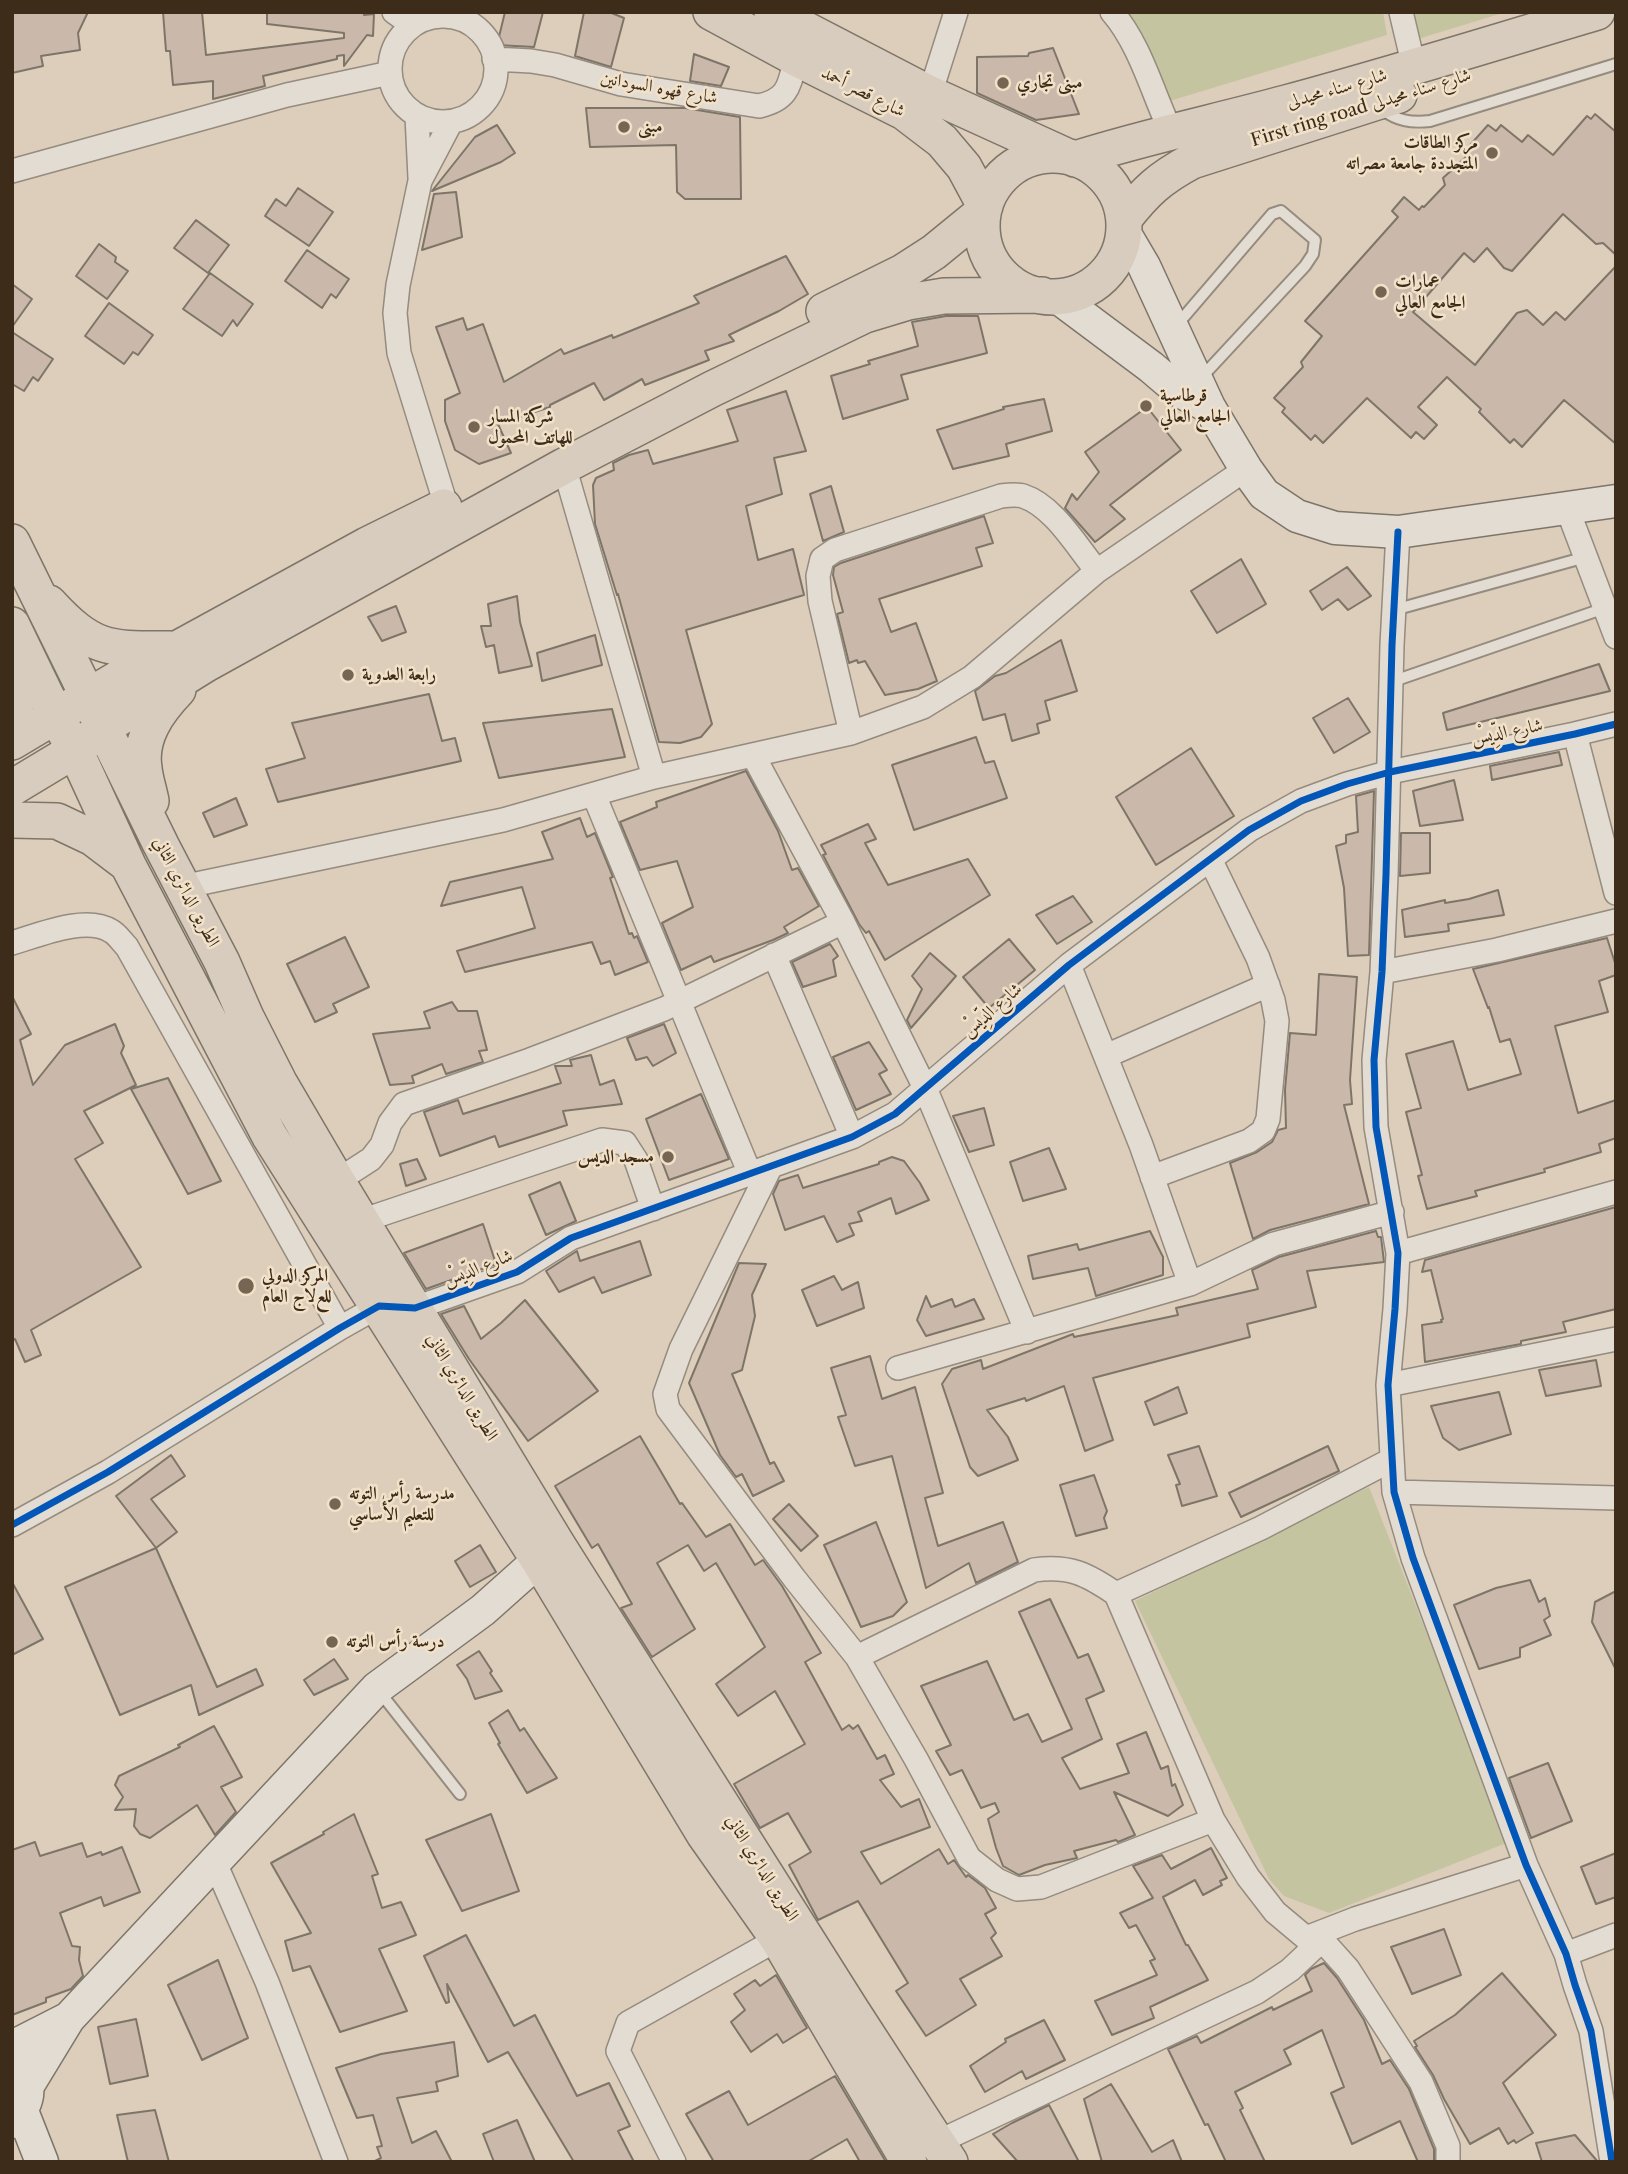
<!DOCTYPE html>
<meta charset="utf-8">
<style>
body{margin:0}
#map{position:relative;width:1628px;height:2174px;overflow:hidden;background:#dcceba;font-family:"Libre Caslon Text",serif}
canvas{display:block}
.frame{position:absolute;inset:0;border:14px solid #3e2c1a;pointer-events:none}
</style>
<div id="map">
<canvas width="1628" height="2174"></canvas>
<div class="frame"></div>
</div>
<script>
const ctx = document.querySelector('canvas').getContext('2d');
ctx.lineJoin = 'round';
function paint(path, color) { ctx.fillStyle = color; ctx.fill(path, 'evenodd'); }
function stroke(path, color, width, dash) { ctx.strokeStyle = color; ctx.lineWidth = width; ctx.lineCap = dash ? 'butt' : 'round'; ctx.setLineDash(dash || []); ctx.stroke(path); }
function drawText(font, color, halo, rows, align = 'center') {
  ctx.font = font + ' "Libre Caslon Text",Amiri,serif'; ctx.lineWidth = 5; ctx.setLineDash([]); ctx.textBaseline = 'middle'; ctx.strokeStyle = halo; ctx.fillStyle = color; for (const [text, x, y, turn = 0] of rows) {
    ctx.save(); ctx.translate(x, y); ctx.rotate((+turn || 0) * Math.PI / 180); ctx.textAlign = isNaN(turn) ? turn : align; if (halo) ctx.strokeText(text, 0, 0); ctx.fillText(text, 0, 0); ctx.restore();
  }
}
paint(new Path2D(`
 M1122,12H1383L1387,35L1163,103Z
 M1403,12H1506L1421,38L1406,28Z
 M1369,1487L1509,1842L1329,1913L1284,1896L1269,1879L1135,1601Z`), '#c5c4a1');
const building = new Path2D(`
 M12,12H88L78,33L80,50L41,56L43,66L12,73Z
 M163,12H202L206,55L344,38V33L267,24V12H364V15L374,14L373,36L367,35L344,66V55L337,56V59L263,76L265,86L213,99V81L173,85L170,51H166Z
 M505,12H543L534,47L497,45Z
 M584,12H609L624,18L611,67L575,56Z
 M1053,48L1079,114L1036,120L977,93V57L1028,56L1029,53Z
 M694,54L729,67L721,86L690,81Z
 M586,108H685L740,117L741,199H685L677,192L676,145L590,147Z
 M1595,114L1616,132V255L1603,243L1596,244L1563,214L1512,271L1504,268L1487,248L1474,262L1464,253L1413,312L1475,365L1517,313L1527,310L1543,325L1556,312L1565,320L1616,266V444L1564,400L1522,447L1514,439L1510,443L1479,412L1481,409L1447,377L1418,407L1437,425L1424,439L1416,432L1411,438L1367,398L1323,443L1315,435L1311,440L1282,412L1285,408L1274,398L1303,367L1301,362L1322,336L1305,321L1398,217L1392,211L1404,197L1419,210L1422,206L1424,207L1445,185L1443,178L1466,157L1463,153L1488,125L1496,131L1501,125L1522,142L1528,135L1553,155L1587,116L1591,119Z
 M497,125L515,153L501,162L432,191L475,137Z
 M298,188L333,212L309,246L265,216L276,199L286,206Z
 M456,192L462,237L422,250L434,194Z
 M196,220L229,245L208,273L174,248Z
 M99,244L116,257L115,262L128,271L107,299L76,276Z
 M307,250L349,279L336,298L331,294L322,308L285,281Z
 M786,256L808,294L779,311L729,335L734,341L705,351L709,360L645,385L642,379L604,400L594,383L550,405V407L498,424L511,453L479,464L455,450L445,421V400L460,393L436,327L463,318L467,330L483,324L504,382L561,349L564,354L612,335L613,338L699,303L694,296Z
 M210,273L253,304L237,326L233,320L222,336L183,309Z
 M12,284L32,299L12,327Z
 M109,303L153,335L138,355L133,352L124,364L85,336Z
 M946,316H978L987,353L901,375L908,399L843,419L831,376L870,364L868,361L918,346L912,322Z
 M12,332L53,359L38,381L33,377L24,391L12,384Z
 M786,391L806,451L774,458L782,494L746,506L758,560L793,549L804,595L686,630L712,724L701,737L680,743L659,742L618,594L617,595L595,524L593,485L596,478L614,470L613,463L629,455L648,450L653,464L738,441L727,410Z
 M1044,399L1052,431L1006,444L1009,456L953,469L937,430L1004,409L1003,407Z
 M1147,407L1181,450L1110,505L1125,519L1095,542L1065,508L1072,494L1077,500L1099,472L1085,452Z
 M831,486L844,532L823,541L810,494Z
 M984,516L993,543L976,548L982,566L879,599L891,632L916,623L937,681L918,689L885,695L865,661L858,663L857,660L849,663L837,614L843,612L833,575L834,567L841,563Z
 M1241,559L1266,604L1217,633L1191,591Z
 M1347,567L1371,596L1348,610L1338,599L1322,610L1310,591Z
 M517,596L520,622L532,666L499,673L494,645L486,647L481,626H491L488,604Z
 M396,606L406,632L382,641L368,617Z
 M595,635L602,665L542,681L537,653Z
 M1061,640L1077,691L1045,701L1050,720L1037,724L1039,733L1012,741L1005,714L983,720L975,691L995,676L1006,673Z
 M1599,664L1610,691L1447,730L1443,713Z
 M429,694L442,741L455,738L461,761L278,802L266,769L305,758L292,723Z
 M1348,698L1370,732L1334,753L1313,718Z
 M612,709L625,757L499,778L483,723Z
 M976,737L985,763L994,761L1007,798L914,830L892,765Z
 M1191,748L1234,816L1156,865L1116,797Z
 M1559,752L1562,765L1492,780L1490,766Z
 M746,771L778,831L792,870L798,868L819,906L784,927L788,933L773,940L714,962L711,956L681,970L662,923L693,907L677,861L640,870L620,822L657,807L656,802Z
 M1454,780L1463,820L1420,826L1413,791Z
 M1374,791L1369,955L1348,956L1344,888L1336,846L1346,843V835L1358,832L1356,796Z
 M236,798L247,825L214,837L203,813Z
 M580,818L587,837L595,833L613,877L610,878L629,934L632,933L634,938L637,936L648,962L615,975L610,961L601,964L592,942L465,972L457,951L535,928L522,887L441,906L450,882L553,859L542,832Z
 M868,824L876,839L865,843L888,885L968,859L990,895L885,960L869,931L866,933L859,924L823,855L826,854L821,845Z
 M1401,833H1430V873L1400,876Z
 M1498,890L1504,915L1448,924L1449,931L1405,937L1402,910L1445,900V903L1469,899Z
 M1073,896L1092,922L1057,944L1036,915Z
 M345,937L369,987L333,1004L337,1012L315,1022L287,964Z
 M1607,938L1616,966V975L1599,981L1608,1012L1555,1026L1578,1113L1616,1100V1138L1599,1144L1601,1152L1544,1169L1545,1172L1475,1191L1477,1196L1427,1209L1418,1176L1422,1175L1406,1112L1421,1108L1406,1054L1453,1041L1468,1090L1521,1074L1510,1039L1500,1042L1489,1007L1488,1008L1473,969Z
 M1009,939L1035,970L989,1008L963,977Z
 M830,944L838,956L833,960L836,976L803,987L792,962Z
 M930,953L956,976L911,1028L907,1020L922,989L912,976Z
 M1319,974L1357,977L1350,1080L1352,1104L1344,1105L1369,1204L1270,1230L1253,1239L1230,1163L1257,1152L1272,1142L1278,1130L1286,1128L1285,1090L1290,1033L1316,1035Z
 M12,996L31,1034L20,1040L33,1085L65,1045L115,1024L124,1046L121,1053L136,1085L84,1111L103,1143L75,1159L141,1267L31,1330L41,1355L25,1362L15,1339L12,1340Z
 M452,1002L458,1011H477L487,1050L479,1051L483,1062L446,1074L442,1064L412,1076L414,1083L390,1085L373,1034L430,1028L424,1012Z
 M664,1024L676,1053L653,1066L647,1057L636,1060L627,1038Z
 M869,1042L887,1070L879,1074L891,1094L856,1110L833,1057Z
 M591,1055L600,1085L614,1080L622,1104L563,1111L567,1125L499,1147L495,1136L440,1156L424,1112L458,1100L463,1114L561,1083L555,1066H572L570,1060Z
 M168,1078L221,1181L188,1194L131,1089Z
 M701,1094L729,1159L669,1180L646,1119Z
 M984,1108L994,1145L969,1152L953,1116Z
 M1049,1148L1066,1189L1023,1201L1010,1162Z
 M892,1157L904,1161L920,1183L929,1200L896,1214L891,1198L858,1212L862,1221L849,1224L854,1235L837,1242L824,1216L785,1230L773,1194L779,1181L798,1175L803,1188L879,1164V1162Z
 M417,1159L426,1179L406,1186L400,1164Z
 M560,1182L576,1221L546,1235L529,1195Z
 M1616,1207V1309L1563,1322L1566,1332L1521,1341V1344L1425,1362L1422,1325L1442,1322L1441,1320L1443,1319L1431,1270L1422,1272L1425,1260Z
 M483,1224L496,1264L426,1289L404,1253Z
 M1150,1231L1163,1257V1275L1096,1296L1088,1268L1033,1279L1028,1256L1077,1244L1079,1250Z
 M1376,1231L1378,1237H1381L1384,1262L1307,1271L1316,1307L1247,1324L1250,1337L1093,1378L1113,1440L1085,1451L1064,1386L1026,1401L1025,1398L987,1410L1008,1437L1018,1460L978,1476L970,1467L942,1384L952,1369L981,1360L983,1369L1073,1334L1074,1337L1178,1315L1176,1308L1258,1289L1252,1270L1279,1257Z
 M640,1241L651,1275L602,1293L594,1277L559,1292L546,1271L577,1251L580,1261Z
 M739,1263L766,1264L752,1295L755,1316L742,1370L732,1374L770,1464L774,1462L784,1481L753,1496L742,1474L736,1477L720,1455L689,1383Z
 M834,1276L842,1290L858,1282L864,1308L817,1326L802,1290Z
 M926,1296L931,1307L952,1299L955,1307L974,1299L984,1319L926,1336L917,1320Z
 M525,1300L598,1391L528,1441L469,1359L441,1314L464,1306L481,1339L501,1323Z
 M870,1356L882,1399L915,1387L943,1493L925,1498L938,1546L1003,1522L1018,1562L976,1583L969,1563L926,1588L892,1456L855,1466L838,1417L846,1415L831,1368Z
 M1596,1360L1601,1386L1546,1396L1539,1370Z
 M1178,1387L1187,1413L1154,1425L1145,1402Z
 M1499,1392L1511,1434L1459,1450L1443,1438L1431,1406Z
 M640,1436L680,1504L682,1503L706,1537L730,1524L755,1565L763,1560L782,1586L821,1653L805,1662L842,1730L849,1725L853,1729L858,1725L877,1759L885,1755L894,1774L880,1780L901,1807L919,1799L930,1827L861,1852L881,1884L939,1849L948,1864L954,1860L966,1877L968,1875L985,1888L996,1908L985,1914L996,1933L991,1938L1002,1956L960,1979L976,2005L926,2036L896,1991L908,1983L858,1901L818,1920L789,1865L811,1852L788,1813L760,1828L734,1784L805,1744L775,1691L738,1716L716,1684L765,1647L716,1563L704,1571L688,1545L657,1563L695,1629L652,1657L621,1608L632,1604L598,1544L592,1548L555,1486Z
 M1199,1446L1217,1496L1182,1506L1176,1485L1180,1484L1168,1455Z
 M1328,1446L1339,1471L1241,1517L1229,1493Z
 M171,1455L185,1476L151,1499L177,1532L156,1548L116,1496Z
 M1094,1475L1107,1511L1104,1518L1107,1528L1076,1536L1060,1485Z
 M789,1504L818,1536L801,1551L773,1519Z
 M876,1522L907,1602L893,1616L861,1627L824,1545Z
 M480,1545L496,1572L470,1587L455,1561Z
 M156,1548L217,1687L256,1669L263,1685L199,1715L191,1685L120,1715L65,1587Z
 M1530,1580L1539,1602L1545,1598L1550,1616L1544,1620L1551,1635L1520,1648V1657L1479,1669L1454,1605L1496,1588Z
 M12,1582L43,1639L12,1655Z
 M1616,1591V1670L1592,1622L1595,1602Z
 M1050,1599L1078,1658L1088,1654L1104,1691L1086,1699L1102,1739L1062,1758L1080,1789L1129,1773L1117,1744L1146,1732L1161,1769L1168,1766L1172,1786L1175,1784L1183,1805L1168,1816L1114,1792L1135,1835L1118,1842L1116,1840L1074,1851L1077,1858L1045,1865L1019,1875L1003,1866L996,1848L988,1819L999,1812L995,1803L981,1808L962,1770L950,1775L936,1751L951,1745L921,1686L987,1661L1014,1720L1028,1714L1042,1742L1072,1729L1019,1612Z
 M479,1651L492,1671L490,1673L502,1691L475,1699L467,1679L457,1665Z
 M334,1659L348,1679L314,1695L304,1680Z
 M508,1710L520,1731L524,1728L557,1778L527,1793L498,1744L500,1743L489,1723Z
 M214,1726L242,1777L221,1787L236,1812L215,1835L197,1805L150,1838L140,1834L134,1826L136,1809L115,1810L123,1797L115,1785L119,1776L180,1747L178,1745Z
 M1548,1763L1572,1821L1531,1838L1509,1778Z
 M354,1814L378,1874L372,1876L382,1908L401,1902L416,1935L379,1949L407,2011L340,2032L310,1966L293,1971L285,1941L311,1933L271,1863L324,1834L323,1832Z
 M491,1814L519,1891L462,1911L426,1840Z
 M35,1842L40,1856L82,1843L87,1857L101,1852L102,1855L122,1847L140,1892L104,1906L101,1897L60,1913L72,1946L80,1947L79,1960L83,1976L71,1989L46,1998V2002L12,2015V1850Z
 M1211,1848L1227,1878L1220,1881L1222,1885L1203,1895L1195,1880L1163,1897L1186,1945H1188L1208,1980L1150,2007L1154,2018L1112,2035L1095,2001L1157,1975L1150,1961L1155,1959L1136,1925L1129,1928L1120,1913L1153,1898L1133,1866L1162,1855L1171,1869Z
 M1616,1853V1897L1596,1904L1581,1867Z
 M1444,1929L1461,1975L1412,1994L1391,1947Z
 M466,1935L514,2026L535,2015L577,2096L609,2083L630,2126L618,2131L634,2162H574L508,2052L488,2062L447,1984L449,2002L446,2003L424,1956Z
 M218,1960L248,2038L202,2060L168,1985Z
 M1324,1963L1337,1978L1364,2020L1382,2064L1390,2060L1409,2089L1434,2149V2162H1418L1400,2121L1352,2144L1331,2093L1344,2087L1322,2030L1284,2050L1291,2064L1235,2092L1243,2108L1240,2110L1265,2162H1226L1208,2124L1205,2125L1168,2049L1197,2036L1201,2043L1272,2007L1273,2010L1312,1991L1305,1975L1311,1969Z
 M1502,1973L1556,2035L1503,2083L1533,2133L1516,2143L1514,2140L1508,2144L1499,2128L1470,2144L1444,2099L1433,2075L1415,2047L1417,2046L1414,2041L1455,2015Z
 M776,1975L807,2028L783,2043L777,2034L751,2052L731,2022L745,2010L734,1994L755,1980L760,1986Z
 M136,2019L148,2076L110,2084L98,2027Z
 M1044,2020L1065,2060L1026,2079L1022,2071L985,2092L970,2066L1006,2042L1005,2039Z
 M454,2042L458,2076L436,2082L438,2091L397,2098L412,2143L436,2131L452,2162H373L381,2158L377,2147L382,2146L373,2115L357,2118L336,2068L381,2054Z
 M835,2076L886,2162H860L847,2139L807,2162H714L686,2114L729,2091L748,2125Z
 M1111,2084L1152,2152L1173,2140L1182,2162H1102L1084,2099Z
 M1049,2105L1079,2162H1018L993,2134L1012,2123Z
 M155,2110L169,2162H128L117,2115Z
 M517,2120L535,2162H494L483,2134Z
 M1575,2135L1598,2162H1542L1536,2143Z`);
paint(building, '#cab8aa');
stroke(building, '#7e7569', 2);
const lane = new Path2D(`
 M1381,109C1398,121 1410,123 1430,121L1616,64
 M1176,326L1272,214L1281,211L1315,240L1313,254L1305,266L1199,380
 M1394,610L1586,557
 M1391,682L1605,608
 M379,1691L460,1794`);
const street = new Path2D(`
 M394,12L412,25
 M1112,12C1140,44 1153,94 1171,132
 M1401,12L1414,67
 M390 69a53 53 0 1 1 106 0a53 53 0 1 1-106 0Z
 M494,59L531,61L555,65L621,84L759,106C790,99 789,84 796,58
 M930,94L956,12
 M417,116L420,178
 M12,171L287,95L390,73
 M564,466L654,777
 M1567,508L1616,637
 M450,518L399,353L395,313L398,285L420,181L451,122
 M1398,532L1392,645L1386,875L1382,972L1374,1060L1376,1127L1398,1253L1395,1309L1388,1385L1394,1492L1413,1558L1526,1865L1566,1954L1575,1985L1591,2031L1612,2162
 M851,733L820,601L818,576L822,559L835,550L1001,496C1009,495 1017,494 1023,496C1054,506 1077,547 1097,571
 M1575,734L1616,893
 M753,755L843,922L925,1088L1027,1332
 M594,795L750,1174
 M182,887L503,820L654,777L851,733L923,707L972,677L1097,571L1246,469
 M12,943C39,935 86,915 111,931C117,934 122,942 127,947L340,1328
 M774,955L852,1137
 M1069,965L1141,1145L1190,1284
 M1382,972L1497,950L1616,921
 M1106,1056L1268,985
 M771,1166L681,1349L665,1394L668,1409L794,1578L857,1657L916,1759L969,1858L997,1880L1017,1889L1041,1887L1213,1820
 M1152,1177L1249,1141L1263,1131L1268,1119L1277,1021L1273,1000L1258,958L1210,859
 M337,1181L371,1159L382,1145L390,1123L404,1104L530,1060L664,1009L843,922
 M361,1221L602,1140L625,1143L636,1160L653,1209
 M1398,1253L1616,1192
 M898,1368L1190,1284L1274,1244L1392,1212
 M1388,1385L1616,1339
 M1394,1492L1616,1498
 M12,1525L108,1472L340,1328L379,1306L415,1308L517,1272L571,1238L852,1137L895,1114L1069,965L1249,830L1301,801L1347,784L1390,772L1575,734L1616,724
 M1116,1594L1261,1528L1391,1460
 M857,1657L1034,1570C1069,1565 1087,1574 1116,1594L1213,1820L1248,1877L1275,1912L1306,1938L1322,1940L1348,1969L1421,2082L1448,2146V2162
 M215,1863L267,1982L336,2162
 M1306,1938L1355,1919L1526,1865
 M1566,1954L1616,1935
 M938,2142L1257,1992L1290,1970L1322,1940
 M674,2162L618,2051L628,2023L778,1939`);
const secondary = new Path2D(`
 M1124,232L1144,266L1209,407L1246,469L1264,494L1297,516L1335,528L1398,532L1616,501
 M1056,296L1151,367L1178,390L1209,407
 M12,2047L69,2018
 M12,2060C33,2081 32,2101 12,2122
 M27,2087L69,2018L377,1688L483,1610L557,1544
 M22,2111L42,2162`);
const primary = new Path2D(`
 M711,12L796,58L904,112L942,141L964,167L985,206
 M772,12L930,94L1064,155
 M982 226a71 71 0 1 1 142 0a71 71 0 1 1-142 0Z
 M1075,159C1144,137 1216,122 1286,103C1390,75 1493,43 1597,12
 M1124,219C1146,191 1160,178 1192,161L1399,95
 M824,311L903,272L934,252L983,212
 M12,542L161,845L222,962L246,1017L279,1082L337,1181L557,1544L852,2011L950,2162
 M49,603C93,651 109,649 170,649
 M12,625L56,716L75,750L128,865L269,1135L538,1559L704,1834L778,1939L909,2162
 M12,713C24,692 18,669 15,647
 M12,742L119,678L177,649L367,545L444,507
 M12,788L75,750L103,728L206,664L564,466L712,389L865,315L908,302L944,296L1042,295
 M151,801C149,790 145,779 144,768C139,737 158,711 178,690
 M12,820L57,821L93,838L126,863`);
stroke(lane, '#958b7e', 14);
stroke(street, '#958b7e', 26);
stroke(secondary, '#7e7569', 35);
stroke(primary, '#7e7569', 38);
stroke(lane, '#e3dcd2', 10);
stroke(street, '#e3dcd2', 23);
stroke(secondary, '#e3dcd2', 32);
stroke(primary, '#d7ccbd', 35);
stroke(new Path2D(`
 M1398,532L1392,645L1386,875L1382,972L1374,1060L1376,1127L1398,1253L1395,1309L1388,1385L1394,1492L1413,1558L1526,1865L1566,1954L1575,1985L1591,2031L1612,2162
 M12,1525L108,1472L340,1328L379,1306L415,1308L517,1272L571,1238L852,1137L895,1114L1069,965L1249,830L1301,801L1347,784L1390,772L1575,734L1616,724`), '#0057b8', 7);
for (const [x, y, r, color] of [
 [1003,83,7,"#756552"],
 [624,127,7,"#756552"],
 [1492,153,7,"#756552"],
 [1381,292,7,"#756552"],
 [1146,406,7,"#756552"],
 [474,427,7,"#756552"],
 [348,675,7,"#756552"],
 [668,1157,7,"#756552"],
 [246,1286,9,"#756552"],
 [335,1504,7,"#756552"],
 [332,1642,7,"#756552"]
]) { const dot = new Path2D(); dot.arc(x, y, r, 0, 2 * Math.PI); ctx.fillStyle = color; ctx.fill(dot); stroke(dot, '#f1e1c9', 2.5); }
drawText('bold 18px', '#3e2c1a', '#f1e1c9', [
 ["مبنى تجاري",1017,83],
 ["مبنى",638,127],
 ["مركز الطاقات",1478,143,"right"],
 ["المتجددة جامعة مصراته",1478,164,"right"],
 ["عمارات",1395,282],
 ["الجامع العالي",1395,303],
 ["قرطاسية",1160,396],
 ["الجامع العالي",1160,417],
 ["شركة المسار",488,417],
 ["للهاتف المحمول",488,438],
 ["رابعة العدوية",362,675],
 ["مسجد الديس",654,1157,"right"],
 ["المركز الدولي",262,1276],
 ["للعﻻج العام",262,1297],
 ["مدرسة رأس التوته",349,1494],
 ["للتعليم الأساسي",349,1515],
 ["درسة رأس التوته",346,1642]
], 'left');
drawText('18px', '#3e2c1a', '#f1e1c9', [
 ["شارع قهوه السودانين",659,88,10],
 ["شارع سناء محيدلى",1337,89,-16],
 ["شارع قصر أحمد",863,92,27],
 ["First ring road شارع سناء محيدلى",1361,108,-17],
 ["شارع الدِّيسْ",1507,732,-11],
 ["الطريق الدائري الثاني",186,892,62],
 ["شارع الدِّيسْ",992,1010,-40],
 ["شارع الدِّيسْ",478,1268,-21],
 ["الطريق الدائري الثاني",462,1387,59],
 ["الطريق الدائري الثاني",762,1868,58]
]);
</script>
